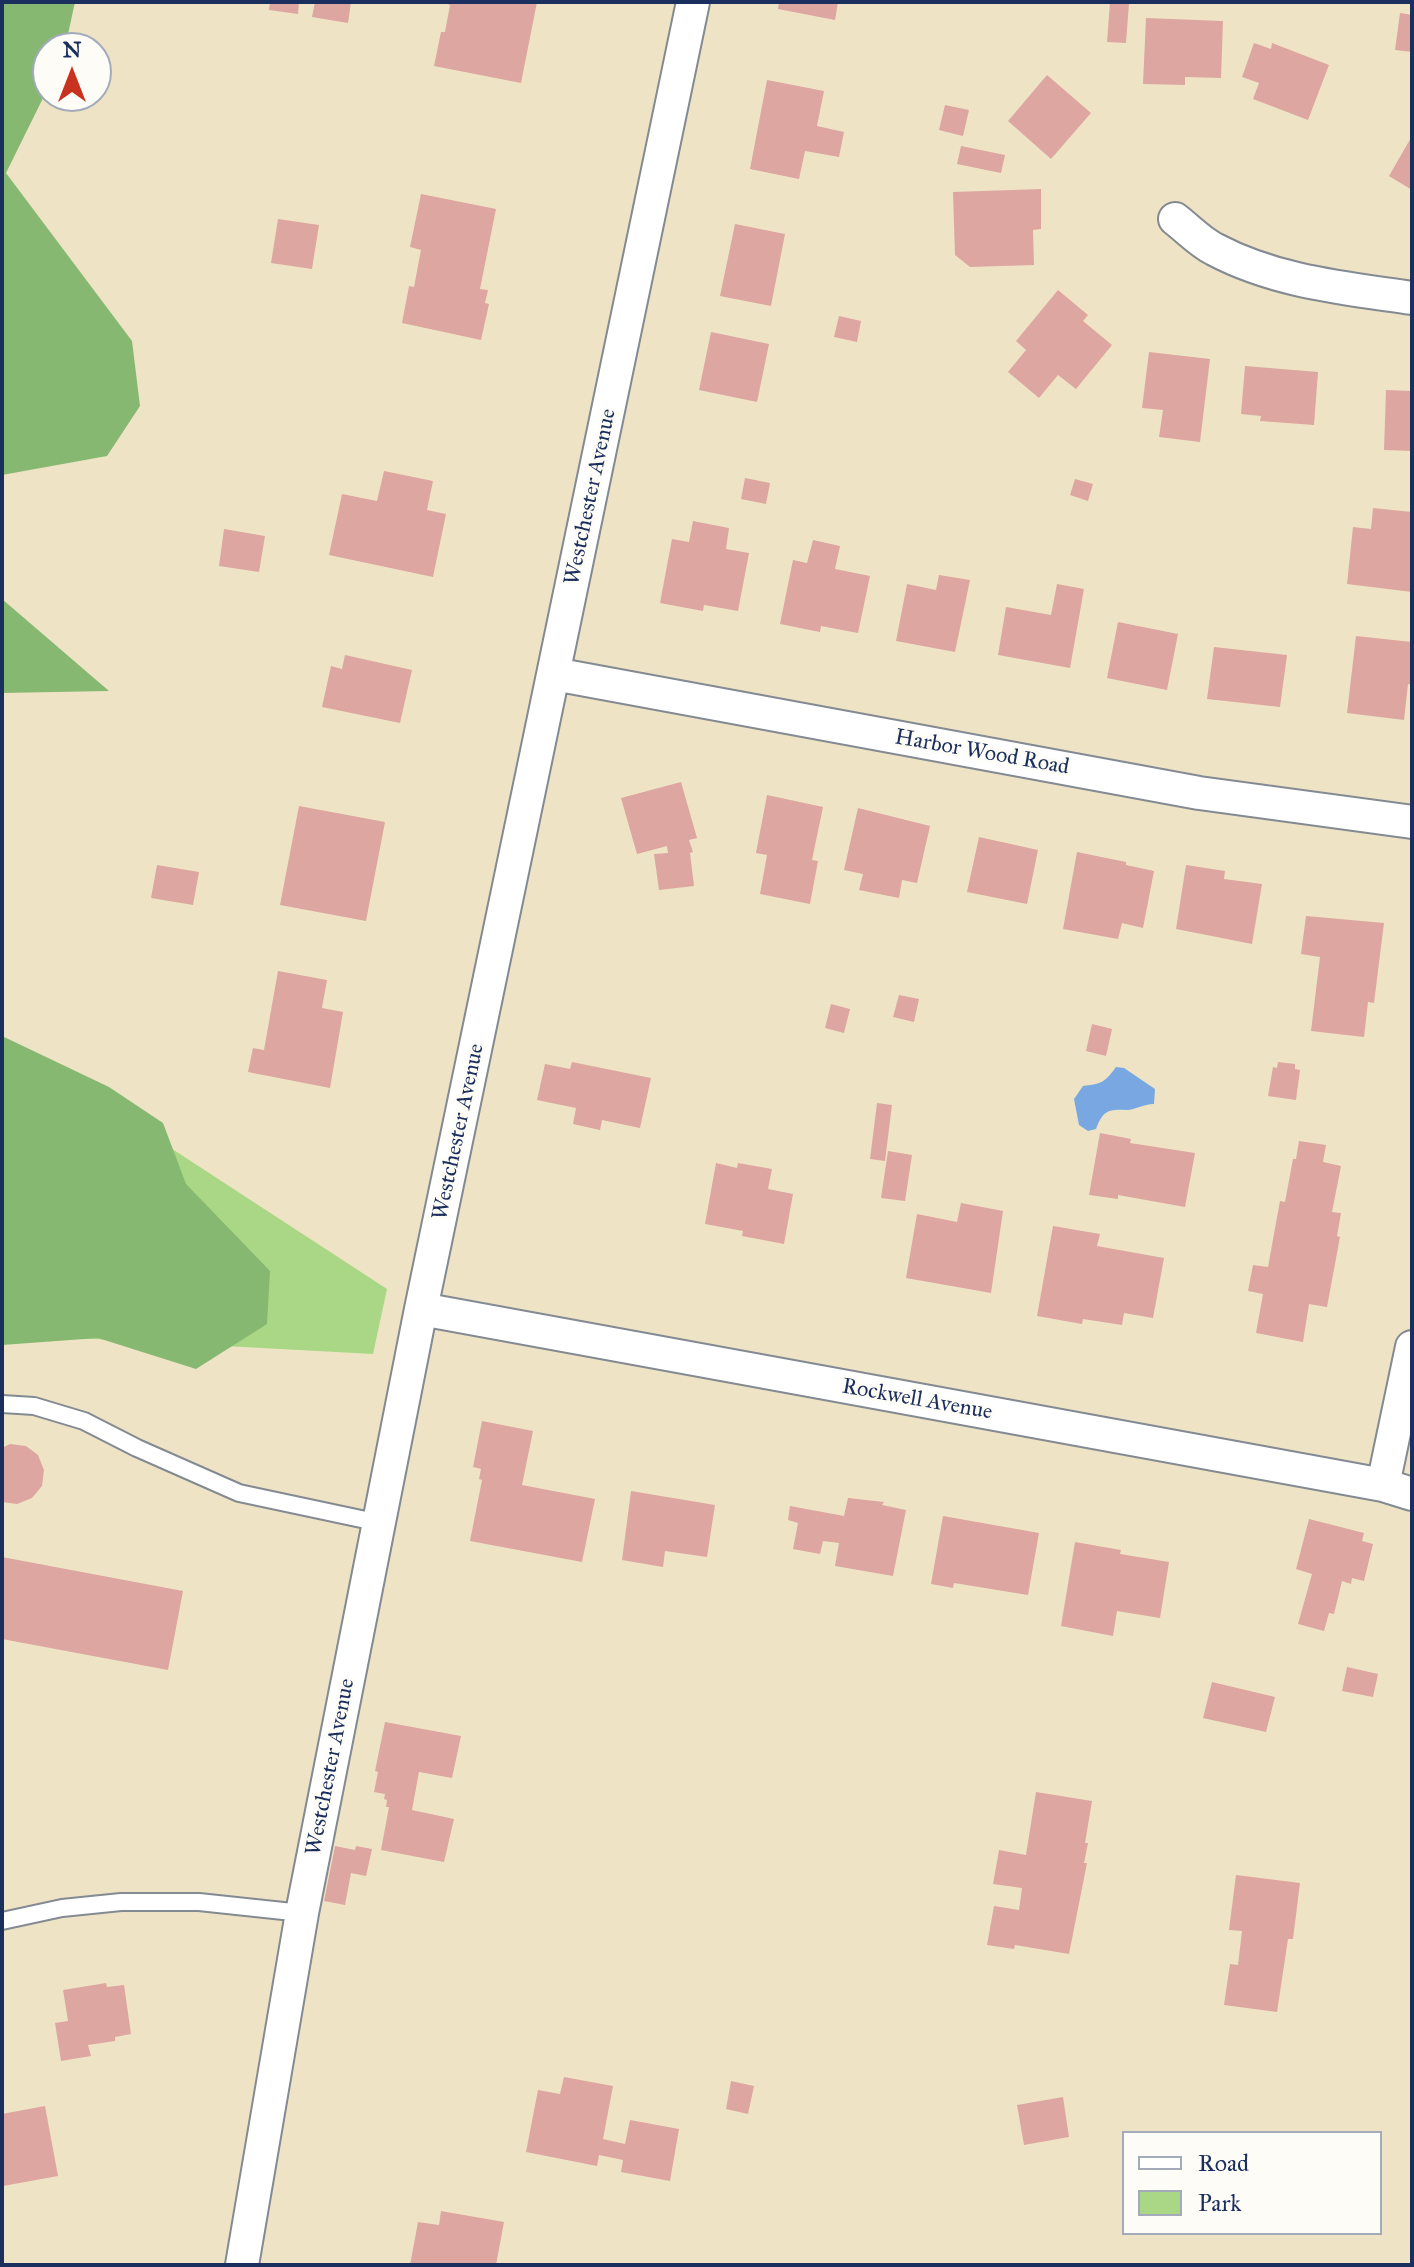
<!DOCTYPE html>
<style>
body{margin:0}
#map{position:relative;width:1414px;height:2267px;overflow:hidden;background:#eee4c5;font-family:"IM FELL Great Primer",serif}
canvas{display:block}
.frame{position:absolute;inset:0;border:4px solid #1b2f5e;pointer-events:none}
.legend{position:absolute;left:1122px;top:2131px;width:260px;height:104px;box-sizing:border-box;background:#fdfcf7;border:2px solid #a3aaba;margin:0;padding:10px 14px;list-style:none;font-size:24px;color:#1b2f5e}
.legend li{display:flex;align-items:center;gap:16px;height:40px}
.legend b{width:40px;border:2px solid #a3aaba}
.north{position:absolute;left:32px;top:32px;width:80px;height:80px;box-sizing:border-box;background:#fdfcf7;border:2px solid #a3aaba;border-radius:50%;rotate:0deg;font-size:22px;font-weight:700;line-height:32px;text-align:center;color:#1b2f5e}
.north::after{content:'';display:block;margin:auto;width:28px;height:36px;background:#c8321e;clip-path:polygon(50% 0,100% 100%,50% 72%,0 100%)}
</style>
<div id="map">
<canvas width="1414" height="2267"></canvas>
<div class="frame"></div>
<ul class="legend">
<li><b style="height:10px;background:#fff"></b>Road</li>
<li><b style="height:22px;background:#a9d785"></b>Park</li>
</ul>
<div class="north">N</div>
</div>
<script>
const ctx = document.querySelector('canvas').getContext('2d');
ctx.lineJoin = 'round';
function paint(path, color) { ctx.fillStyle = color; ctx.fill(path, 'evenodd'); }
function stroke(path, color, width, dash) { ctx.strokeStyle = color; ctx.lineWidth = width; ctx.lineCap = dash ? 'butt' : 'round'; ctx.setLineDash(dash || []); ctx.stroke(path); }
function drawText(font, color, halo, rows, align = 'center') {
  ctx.font = font + ' "IM FELL Great Primer",serif'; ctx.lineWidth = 6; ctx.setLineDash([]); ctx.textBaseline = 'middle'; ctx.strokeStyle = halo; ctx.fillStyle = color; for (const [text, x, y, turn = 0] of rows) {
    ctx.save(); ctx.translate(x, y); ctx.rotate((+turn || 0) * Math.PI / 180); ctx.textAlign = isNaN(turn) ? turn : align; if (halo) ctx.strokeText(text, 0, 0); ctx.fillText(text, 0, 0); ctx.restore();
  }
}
paint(new Path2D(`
 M2,1038L387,1289L373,1354L2,1334Z`), '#a9d785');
paint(new Path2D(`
 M2,2H75L65,48H48V88L6,173L132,341L140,406L107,456L2,475Z
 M2,599L109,691L2,693Z
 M2,1036L109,1087L163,1123L186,1184L270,1271L267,1324L196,1369L98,1338L2,1345Z`), '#86b872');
paint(new Path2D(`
 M1116,1067L1124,1068L1155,1089L1154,1104C1143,1104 1135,1110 1127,1110C1109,1109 1103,1110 1096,1129L1088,1131L1079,1125L1074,1099L1083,1086C1102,1084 1105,1082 1116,1067Z`), '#78a7e2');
paint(new Path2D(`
 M270,2H299L298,14L269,10Z
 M315,2H351L348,23L312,17Z
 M441,2H537L521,83L434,66L441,32H445L450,5Z
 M779,2H838L835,20L778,9Z
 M1110,2L1129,3L1126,43L1107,42Z
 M1400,13L1412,15V52L1395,50Z
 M1146,18L1223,21L1221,78L1185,77V85L1143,84Z
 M1254,43L1271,49L1272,43L1329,65L1308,120L1253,99L1259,83L1242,77Z
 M1047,75L1091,113L1051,159L1008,121Z
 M767,80L824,91L817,126L844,132L839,157L805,151L799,179L750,169Z
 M945,105L969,110L963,136L939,130Z
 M1412,136V190L1389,176Z
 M961,146L1005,155L1001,173L957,164Z
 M1041,189V229L1033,230L1034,265L970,267L955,255L953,192Z
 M421,194L496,209L480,289L488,290L485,303L489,304L481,340L402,323L409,286L414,287L421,250L410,247Z
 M278,219L319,225L312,269L271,263Z
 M735,224L785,234L771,306L720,296Z
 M1058,290L1088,315L1083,321L1112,345L1076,389L1058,375L1039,398L1008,372L1026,350L1016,341Z
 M839,316L861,321L857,342L834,337Z
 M711,332L769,344L757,402L699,390Z
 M1149,352L1210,359L1200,442L1159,437L1163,410L1142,408Z
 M1245,366L1318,372L1314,425L1260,421L1261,416L1241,414Z
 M1386,390L1412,391V451L1384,450Z
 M384,471L433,481L427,510L446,514L433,577L329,555L342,494L377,501Z
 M745,478L770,483L766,504L741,499Z
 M1075,479L1093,484L1088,501L1070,495Z
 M1373,508L1412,512V592L1347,584L1353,527L1371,529Z
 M693,521L729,528L726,549L749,553L738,611L704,605L703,611L660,603L672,539L689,542Z
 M224,529L265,536L259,572L219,566Z
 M813,540L840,546L835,569L870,576L858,633L821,626L820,632L780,624L793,560L807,563Z
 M939,575L970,580L955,652L896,641L907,584L936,590Z
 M1057,584L1084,589L1070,668L998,655L1006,607L1051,615Z
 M1118,622L1178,634L1167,690L1107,678Z
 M1356,636L1412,642V685L1408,684L1404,720L1347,713Z
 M1214,647L1287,655L1280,707L1207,699Z
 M345,655L412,670L400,723L322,707L331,666L342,669Z
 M681,782L697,838L689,840L693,852L690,853L694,886L659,890L654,854L668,853L667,846L637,854L621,798Z
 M767,795L823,807L812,860L818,861L810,904L760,894L767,855L756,853Z
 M299,806L385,822L366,921L280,905Z
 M858,808L930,826L917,883L902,880L899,898L859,890L863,874L844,870Z
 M979,837L1038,850L1027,904L967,892Z
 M1077,852L1126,862V865L1154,871L1143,928L1122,923L1118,939L1063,929Z
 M157,865L199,872L193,905L151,898Z
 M1186,865L1225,871L1224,879L1262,884L1252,944L1176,929Z
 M1306,916L1384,923L1374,1003L1368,1002L1364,1037L1311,1031L1320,957L1301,954Z
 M278,971L327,980L322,1008L343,1012L330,1088L248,1072L253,1048L264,1050Z
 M899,995L919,999L914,1022L893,1017Z
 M831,1004L850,1009L844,1033L825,1028Z
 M1092,1024L1112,1029L1106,1056L1086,1051Z
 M572,1062L651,1078L640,1128L602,1120L600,1130L573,1124L576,1108L537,1100L545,1064L570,1069Z
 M1278,1062L1295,1064V1069L1300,1070L1296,1100L1268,1096L1273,1067L1277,1068Z
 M877,1103L892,1105L885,1161L870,1159Z
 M1100,1133L1131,1139L1130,1143L1195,1153L1185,1207L1118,1195V1199L1089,1195Z
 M1299,1141L1326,1145L1323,1162L1341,1166L1332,1212L1341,1213L1337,1236L1340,1237L1327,1307L1309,1304L1303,1342L1256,1333L1263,1294L1248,1291L1253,1265L1268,1267L1280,1201L1285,1202L1293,1159H1296Z
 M888,1151L912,1155L905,1201L881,1198Z
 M716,1163L737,1168L738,1163L772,1169L768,1189L793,1194L784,1244L742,1236L743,1231L705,1224Z
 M961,1203L1003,1211L991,1293L906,1278L917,1214L957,1222Z
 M1053,1226L1100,1234L1097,1246L1164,1258L1153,1318L1124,1313L1122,1325L1083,1319L1082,1324L1037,1316Z
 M482,1421L533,1431L522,1485L595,1499L582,1562L470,1541L482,1480L479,1479L481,1469L473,1467Z
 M10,1444L26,1446L38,1455L44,1470L42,1486L32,1498L17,1504L2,1502V1448Z
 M631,1491L715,1505L707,1557L665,1551L663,1567L622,1560Z
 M848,1498L884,1502L882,1505L906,1510L893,1576L835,1566L839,1543L823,1541L820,1554L793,1549L798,1523L788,1520L790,1506L844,1516Z
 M943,1516L1039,1533L1028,1595L954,1583L953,1588L931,1584Z
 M1309,1519L1364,1533L1362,1541L1373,1544L1364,1581L1352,1578L1351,1584L1342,1581L1334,1614L1329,1613L1324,1631L1298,1624L1312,1574L1296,1569Z
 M1075,1542L1121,1550L1120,1554L1169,1562L1160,1618L1117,1611L1113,1636L1061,1626Z
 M2,1557L183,1591L168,1670L2,1639Z
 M1347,1667L1378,1674L1373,1697L1342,1691Z
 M1212,1682L1275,1697L1266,1732L1203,1718Z
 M385,1722L461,1736L452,1778L419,1772L412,1810L454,1819L444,1862L381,1850L389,1807H386L387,1800L384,1799L385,1794L374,1792L378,1772L375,1771Z
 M1036,1792L1092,1801L1085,1843H1088L1084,1863H1087L1069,1954L1015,1945L1014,1949L987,1945L994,1906L1019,1910L1022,1888L993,1884L999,1850L1026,1855Z
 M335,1846L355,1850L356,1846L372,1849L366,1876L351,1873L345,1905L324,1901Z
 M1236,1875L1300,1883L1293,1939H1288L1277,2012L1224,2005L1230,1964L1238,1965L1242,1931L1229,1930Z
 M106,1983L107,1987L124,1985L131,2034L115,2037V2041L88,2045L91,2056L61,2061L55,2023L68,2021L63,1990Z
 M564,2077L613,2086L603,2139L625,2144L630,2120L679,2129L670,2181L621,2172L623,2160L599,2155L597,2166L526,2152L538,2090L560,2094Z
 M731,2081L754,2086L748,2114L726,2109Z
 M1063,2097L1069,2137L1024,2145L1017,2105Z
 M45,2106L58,2176L3,2186L2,2114Z
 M441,2211L504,2222L496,2265H410L418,2222L439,2225Z`), '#dda6a1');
const service = new Path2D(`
 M2,1404L34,1406L84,1421L137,1448L239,1493L380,1523
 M2,1921L62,1908L121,1902H199L302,1913`);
const minor = new Path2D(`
 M1175,219C1188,229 1200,242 1214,249C1276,282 1344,288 1412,298
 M554,674L1199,793L1412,822
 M421,1309L1383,1485L1412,1494
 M1383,1485L1412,1347
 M242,2265L302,1913L421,1309L693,2`);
stroke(service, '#848a92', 20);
stroke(minor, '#848a92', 36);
stroke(service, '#fff', 16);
stroke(minor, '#fff', 32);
drawText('22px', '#1b2f5e', '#fdfcf7', [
 ["Westchester Avenue",591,497,-78],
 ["Harbor Wood Road",982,753,10],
 ["Westchester Avenue",459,1132,-78],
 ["Rockwell Avenue",917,1400,10],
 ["Westchester Avenue",331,1767,-79]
]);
</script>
